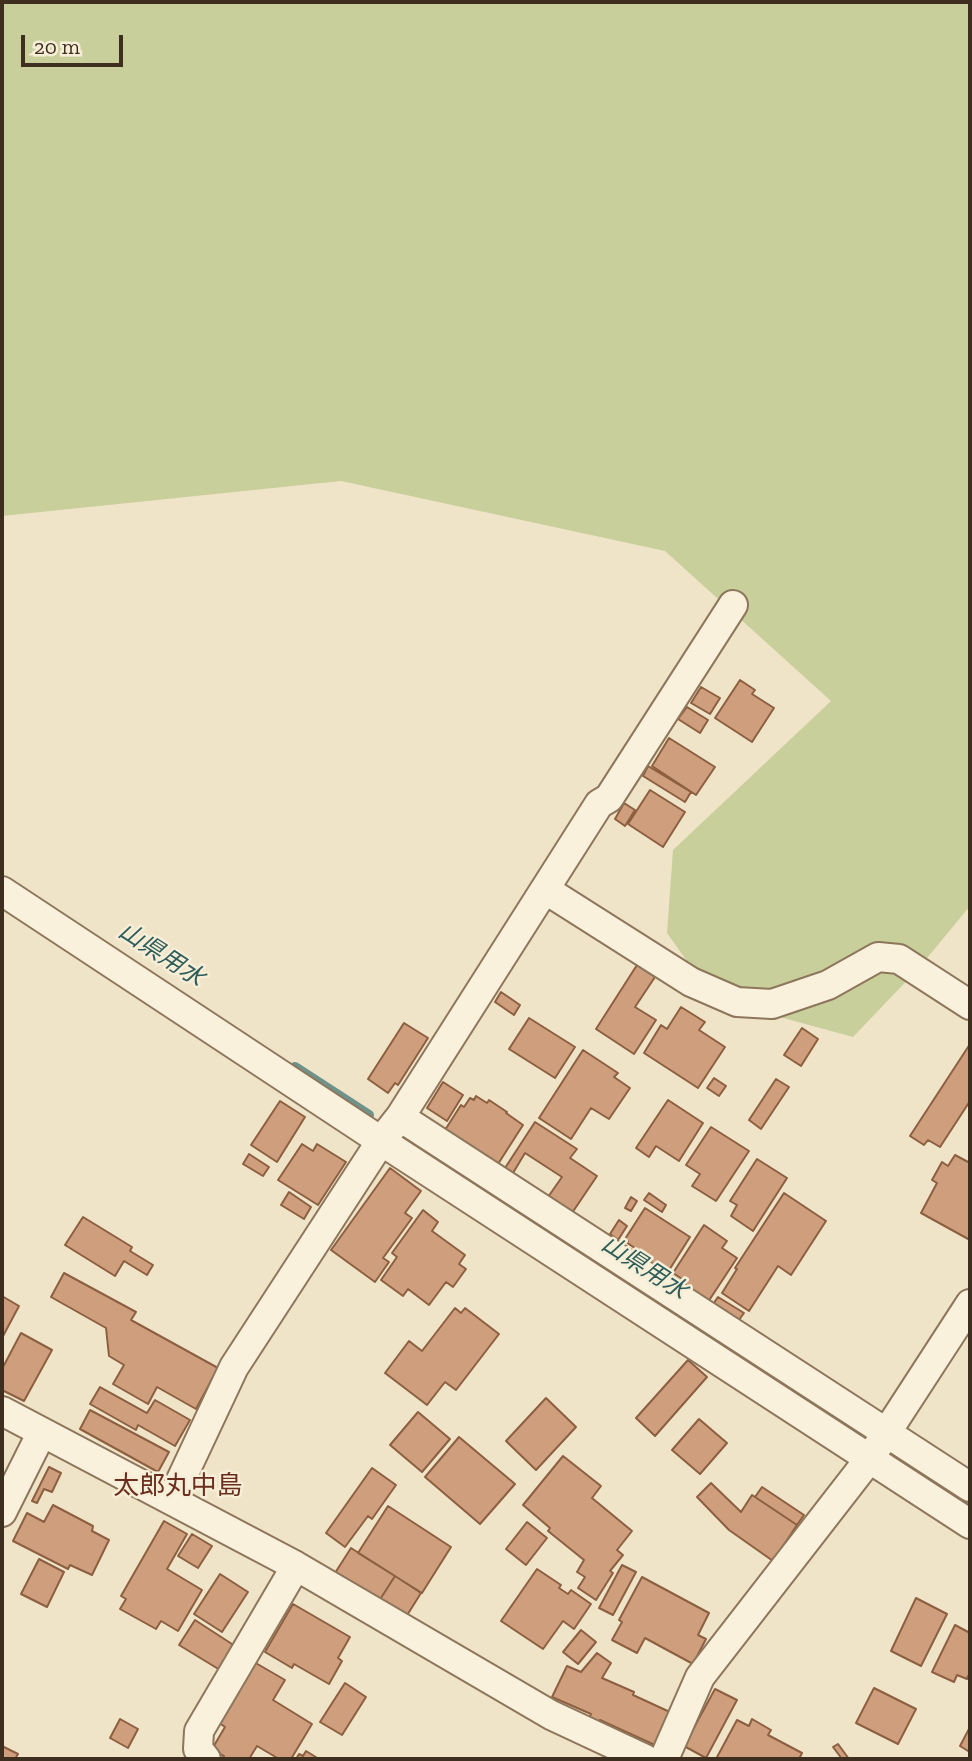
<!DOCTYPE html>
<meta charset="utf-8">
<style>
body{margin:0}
#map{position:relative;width:972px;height:1761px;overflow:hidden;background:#f0e4c8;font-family:"Zilla Slab",serif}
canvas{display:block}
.frame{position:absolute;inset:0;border:4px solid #3d2e20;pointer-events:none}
.scale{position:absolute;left:21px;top:35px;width:102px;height:32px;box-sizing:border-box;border:4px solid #3d2e20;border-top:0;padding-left:9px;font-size:21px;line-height:24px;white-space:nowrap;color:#3d2e20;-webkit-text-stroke:5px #f7eed8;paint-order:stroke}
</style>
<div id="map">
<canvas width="972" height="1761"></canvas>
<div class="frame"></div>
<div class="scale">20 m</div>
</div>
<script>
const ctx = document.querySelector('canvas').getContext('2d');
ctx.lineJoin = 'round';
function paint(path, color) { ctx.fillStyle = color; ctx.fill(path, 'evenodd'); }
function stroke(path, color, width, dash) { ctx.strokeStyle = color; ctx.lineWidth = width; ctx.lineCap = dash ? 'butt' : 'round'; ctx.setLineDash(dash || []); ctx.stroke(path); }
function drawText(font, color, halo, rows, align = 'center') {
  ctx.font = font + ' "Zilla Slab","Noto Sans JP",serif'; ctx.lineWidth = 5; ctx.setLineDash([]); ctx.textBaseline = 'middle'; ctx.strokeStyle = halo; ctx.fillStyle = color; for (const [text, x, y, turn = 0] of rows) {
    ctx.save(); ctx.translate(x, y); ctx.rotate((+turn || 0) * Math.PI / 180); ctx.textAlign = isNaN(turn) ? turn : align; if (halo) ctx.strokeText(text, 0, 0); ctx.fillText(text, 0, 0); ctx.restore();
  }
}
paint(new Path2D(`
 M2,2H970V906L918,969L853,1037L714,999L667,933L673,850L831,701L665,551L341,481L2,516Z`), '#c9cf9b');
stroke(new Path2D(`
 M295,1067L369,1115
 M426,1151L858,1433
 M953,1492L970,1504`), '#6f938a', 10);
const building = new Path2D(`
 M740,680L755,690L752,694L774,708L752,742L715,718Z
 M701,687L720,698L710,714L691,703Z
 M687,707L708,720L700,733L678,719Z
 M669,738L715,767L696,795L652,766Z
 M648,766L691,792L685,802L643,776Z
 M650,790L685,812L663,847L628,824Z
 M624,803L635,810L625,826L615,819Z
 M637,965L655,977L635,1007L656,1020L634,1054L596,1029Z
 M501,992L520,1005L514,1015L495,1002Z
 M681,1007L705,1022L699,1030L725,1047L698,1088L644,1053L661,1025L667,1029Z
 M529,1018L575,1047L555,1078L509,1049Z
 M404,1023L428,1038L398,1085L395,1083L388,1093L368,1079Z
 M802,1028L818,1039L801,1066L784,1055Z
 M970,1044V1101L940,1147L928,1140L924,1145L910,1136Z
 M583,1050L618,1073L614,1077L630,1088L609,1119L591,1108L571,1139L539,1118Z
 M714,1078L726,1086L719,1096L707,1088Z
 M776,1079L789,1087L761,1129L749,1120Z
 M443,1082L463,1095L447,1121L427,1108Z
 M476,1096L487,1103L489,1100L507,1112L506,1113L523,1125L498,1164L445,1130L461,1105L464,1107L470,1098L474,1100Z
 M668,1100L703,1123L679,1161L656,1146L649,1157L636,1148Z
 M280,1101L305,1117L277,1162L251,1145Z
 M535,1122L577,1149L570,1158L597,1176L572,1213L548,1197L562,1177L525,1153L513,1173L505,1168Z
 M711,1127L749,1151L716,1201L692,1186L700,1174L686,1165Z
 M302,1144L313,1151L317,1144L346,1162L318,1205L278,1180Z
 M249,1154L269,1167L263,1176L243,1164Z
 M955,1155L970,1163V1240L921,1213L937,1183L932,1180L942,1162L948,1166Z
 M757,1159L787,1178L753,1231L731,1216L737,1205L730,1201Z
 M390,1168L421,1191L405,1213L412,1218L383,1258L389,1262L375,1282L331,1250Z
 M289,1192L311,1207L304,1219L281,1205Z
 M649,1193L666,1205L662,1212L644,1200Z
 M784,1193L826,1221L791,1275L778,1266L749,1311L722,1293L737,1269L735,1268Z
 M631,1197L637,1201L631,1211L625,1208Z
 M645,1208L690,1237L666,1275L649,1264L652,1260L626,1242L628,1241L625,1239Z
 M423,1210L438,1222L432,1231L465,1255L459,1264L466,1269L453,1287L446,1282L429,1305L408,1289L403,1296L381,1280L397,1257L392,1253Z
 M83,1217L132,1247L130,1251L153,1265L147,1275L124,1261L115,1276L65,1245Z
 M619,1220L627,1226L618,1240L610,1234Z
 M704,1225L727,1241L722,1248L737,1258L708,1302L682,1285L685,1281L673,1273Z
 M64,1273L136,1312L131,1320L218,1368L196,1409L157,1387L148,1404L113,1384L124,1365L109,1356L106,1328L51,1297Z
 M2,1296L19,1306L2,1338Z
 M718,1297L744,1313L736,1324L711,1307Z
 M455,1308L461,1313L465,1308L499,1334L456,1390L445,1382L427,1405L385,1373L409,1341L422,1351Z
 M21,1333L52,1350L24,1401L2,1390V1369Z
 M688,1360L707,1377L655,1436L636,1418Z
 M100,1387L147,1413L155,1400L190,1420L175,1446L138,1425L136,1430L90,1404Z
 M546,1398L576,1427L536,1470L506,1441Z
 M90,1410L169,1452L158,1472L80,1429Z
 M418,1412L450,1439L422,1472L390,1445Z
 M699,1419L727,1443L700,1474L672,1450Z
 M459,1437L515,1484L480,1524L425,1477Z
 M563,1456L601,1486L592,1498L632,1531L617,1550L623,1555L610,1571L613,1573L596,1600L578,1588L585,1577L577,1572L584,1560L548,1531L550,1528L523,1505Z
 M49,1467L61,1473L52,1492L44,1489L37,1503L32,1501Z
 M372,1468L396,1485L372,1519L368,1516L345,1547L326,1533Z
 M711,1483L741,1512L752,1495L797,1525L773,1561L729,1530L697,1497Z
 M762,1487L804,1515L797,1525L755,1497Z
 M53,1505L93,1526L92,1531L109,1540L92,1575L70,1565L68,1569L13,1541L27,1513L44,1522Z
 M388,1506L451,1547L422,1593L358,1553Z
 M164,1521L187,1534L167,1569L202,1590L178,1631L161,1621L156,1629L120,1609L126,1599L121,1596Z
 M527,1522L547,1538L526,1565L506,1549Z
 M192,1534L212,1546L198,1568L178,1556Z
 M351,1548L395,1576L379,1601L335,1573Z
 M39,1559L64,1572L47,1607L21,1594Z
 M622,1565L636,1572L613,1615L599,1608Z
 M537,1569L561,1585L559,1588L568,1594L571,1590L591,1604L574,1629L563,1621L543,1649L501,1621Z
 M220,1574L248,1592L222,1632L194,1614Z
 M395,1576L421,1593L406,1617L379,1601Z
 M642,1577L709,1613L698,1635L706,1639L693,1664L645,1638L637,1653L612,1640L622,1622L619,1620Z
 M916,1598L947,1614L921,1666L891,1651Z
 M293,1604L350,1637L338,1658L342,1661L329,1684L294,1664L292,1668L265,1652Z
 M195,1620L235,1646L220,1670L179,1645Z
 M955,1625L970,1633V1672L967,1679L957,1675L954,1682L932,1672Z
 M581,1630L596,1642L578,1664L563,1652Z
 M597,1653L611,1663L602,1678L634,1692L633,1695L672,1713L657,1746L600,1720L598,1722L589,1718L591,1714L552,1697L567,1666L581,1672Z
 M254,1662L285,1680L273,1700L312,1724L291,1759H279L257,1746L249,1759H221L224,1756L212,1749L225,1727L218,1722Z
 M345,1683L366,1697L342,1735L320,1722Z
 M874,1688L916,1709L898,1744L856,1723Z
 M715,1689L737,1700L706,1758L684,1746Z
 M120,1719L138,1729L128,1748L110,1738Z
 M752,1719L771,1730L768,1735L802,1753L799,1759H716L737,1720L749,1726Z
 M970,1727V1748L968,1751L960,1746Z
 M838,1744L849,1759H842L833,1747Z
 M2,1746L18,1754L15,1759H2Z
 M306,1751L319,1759H296L299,1754L303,1756Z`);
paint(building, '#cf9f7d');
stroke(building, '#8d5f41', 2);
const minor = new Path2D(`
 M546,890L691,982L737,1002L772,1004L828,985L878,957L899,959L970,1005
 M2,891L381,1141L970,1524
 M400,1117L970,1487
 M2,1411L296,1566L551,1715L645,1759
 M172,1499L234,1367L381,1141L400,1117L599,804L609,798L733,605
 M2,1512L42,1432
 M206,1759L198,1749L199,1731L296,1566
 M664,1759L700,1677L870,1458L970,1304`);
stroke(minor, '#8d765c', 32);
stroke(minor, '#faf1dc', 28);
drawText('italic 24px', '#2f5d5a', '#f7eed8', [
 ["山県用水",161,955,33],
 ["山県用水",644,1268,33]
]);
drawText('26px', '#6b2e1e', '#f7eed8', [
 ["太郎丸中島",178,1487]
]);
</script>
